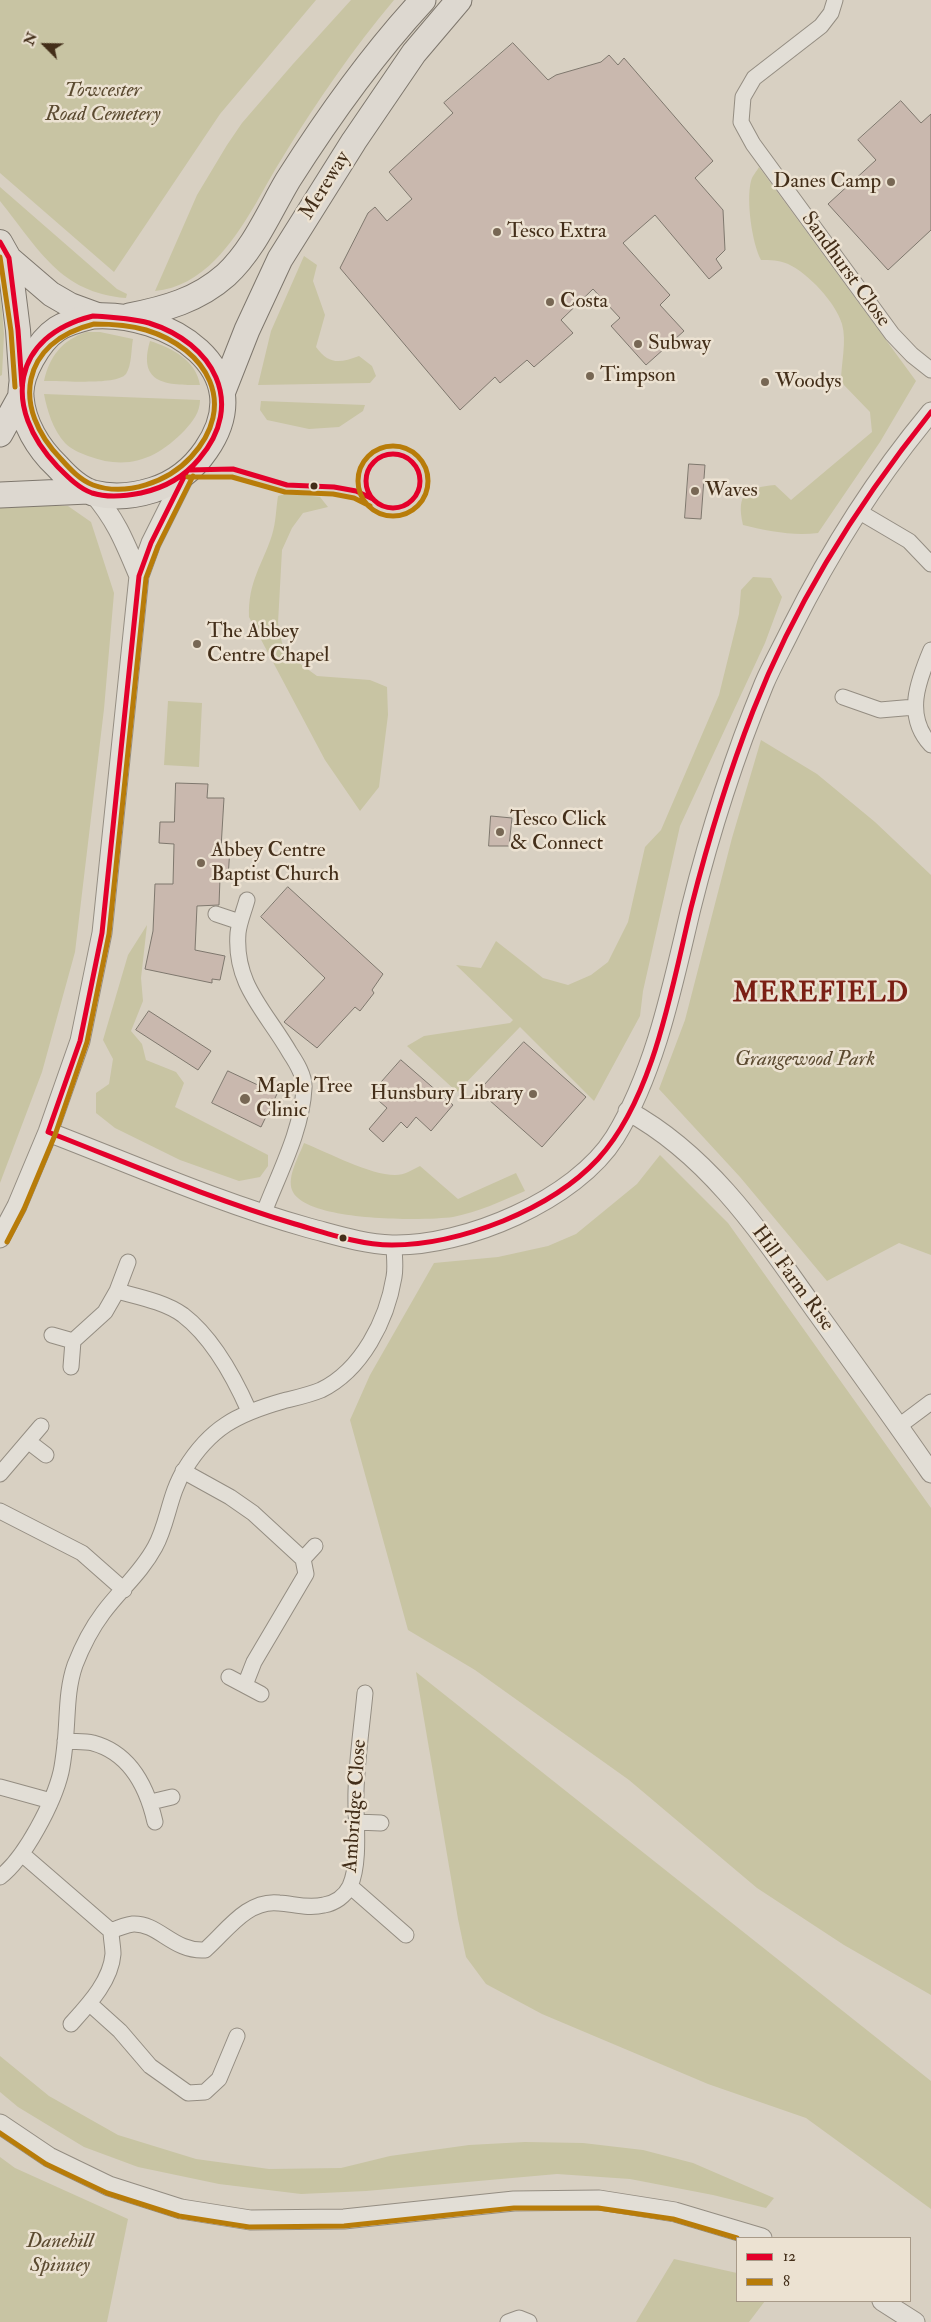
<!DOCTYPE html>
<style>
body{margin:0}
#map{position:relative;width:931px;height:2322px;overflow:hidden;background:#d8d0c2;font-family:"IM FELL Double Pica",serif}
canvas{display:block}
.legend{position:absolute;left:736px;top:2237px;width:175px;height:65px;box-sizing:border-box;background:#ece2d2;border:1px solid #a89a88;margin:0;padding:6px 9px;list-style:none;font-size:15px;color:#432e19}
.legend li{display:flex;align-items:center;gap:10px;height:25px}
.legend b{width:25px;border:1px solid #a89a88}
.north{position:absolute;left:20px;top:20px;width:50px;height:50px;-webkit-text-stroke:4px #ece2d2;paint-order:stroke;rotate:293deg;font-size:14px;font-weight:700;line-height:20px;text-align:center;color:#432e19}
.north::after{content:'';display:block;margin:auto;width:18px;height:22px;background:#432e19;clip-path:polygon(50% 0,100% 100%,50% 72%,0 100%)}
</style>
<div id="map">
<canvas width="931" height="2322"></canvas>
<ul class="legend">
<li><b style="height:6px;background:#e4002b"></b>12</li>
<li><b style="height:6px;background:#b87c09"></b>8</li>
</ul>
<div class="north">N</div>
</div>
<script>
const ctx = document.querySelector('canvas').getContext('2d');
ctx.lineJoin = 'round';
function paint(path, color) { ctx.fillStyle = color; ctx.fill(path, 'evenodd'); }
function stroke(path, color, width, dash) { ctx.strokeStyle = color; ctx.lineWidth = width; ctx.lineCap = dash ? 'butt' : 'round'; ctx.setLineDash(dash || []); ctx.stroke(path); }
function drawText(font, color, halo, rows, align = 'center') {
  ctx.font = font + ' "IM FELL Double Pica",serif'; ctx.lineWidth = 5; ctx.setLineDash([]); ctx.textBaseline = 'middle'; ctx.strokeStyle = halo; ctx.fillStyle = color; for (const [text, x, y, turn = 0] of rows) {
    ctx.save(); ctx.translate(x, y); ctx.rotate((+turn || 0) * Math.PI / 180); ctx.textAlign = isNaN(turn) ? turn : align; if (halo) ctx.strokeText(text, 0, 0); ctx.fillText(text, 0, 0); ctx.restore();
  }
}
paint(new Path2D(`
 M0,0H316L220,114L114,272L0,173Z
 M351,0H394C353,49 317,101 284,155C262,190 244,231 215,260C198,277 178,289 155,291L197,195L227,145L242,123L293,64Z
 M759,167L916,381L880,442L818,533C792,536 768,531 743,525C736,493 746,488 775,485L791,500L872,432L870,412L841,382C841,364 847,341 842,324C836,303 808,273 788,264C779,260 770,260 761,260C752,243 746,200 751,181C752,176 757,171 759,167Z
 M0,187L117,289L127,294L126,298C60,293 38,248 0,201Z
 M304,256L317,265L313,281L325,315L316,347C329,365 340,363 359,356L372,366L376,376L370,383L258,385L271,331Z
 M0,287L4,334L2,375L0,376Z
 M86,332H100L133,339C131,349 132,365 126,374C116,386 61,380 44,381C50,355 62,341 86,332Z
 M150,341C172,348 196,360 200,385C168,385 137,385 150,341Z
 M44,394L200,400C200,412 193,421 185,430C157,459 128,471 88,456C80,453 71,449 65,443C53,430 47,410 44,394Z
 M261,401L365,405L363,411L339,427L309,429L267,420L260,410Z
 M288,493L320,497L328,507L303,513L292,528L282,550L278,623L282,643L299,663L317,676L370,680L387,687L388,715L379,787L360,811L325,760L249,617C248,581 262,566 272,535C276,523 276,508 278,496Z
 M10,505L68,506L91,522L114,593L104,709L75,952L42,1072L0,1183V507Z
 M753,577L771,578L782,597L765,643L680,826L643,991L640,1016L594,1101L520,1027L457,1092L407,1046L424,1036L510,1023L513,1020L456,965L481,968L496,941L543,978L568,985L591,975L608,962L628,922L645,847L661,830L719,695L739,614L741,590Z
 M168,701L202,703L199,767L164,765Z
 M761,740L817,774L875,822L931,875V1255L899,1243L827,1281L740,1177L659,1089L685,1020L732,838Z
 M147,925L141,978L143,1001L131,1031L142,1044L146,1060L176,1072L184,1083L175,1107L268,1155V1166L260,1177L239,1181L180,1160L115,1128L96,1113V1093L109,1084L113,1059L103,1040L128,955Z
 M304,1143C329,1153 370,1175 395,1175C405,1175 412,1170 420,1166L458,1199L516,1173L525,1191C502,1201 478,1212 453,1217C424,1221 304,1222 292,1190C287,1176 299,1156 304,1143Z
 M660,1155L728,1223L931,1508V1995L844,1945L757,1888L629,1780L475,1670L408,1630L350,1420L370,1375L434,1263L498,1257L548,1246L576,1234L637,1184Z
 M416,1672L931,2081V2209L806,2118L708,2084L542,2014L486,1984L466,1957L458,1919Z
 M0,2056L49,2096L118,2135L196,2159L269,2169L341,2168L390,2156L469,2145L525,2142L583,2143L643,2150L693,2163L774,2198L766,2208L713,2195L630,2179L557,2174L366,2191L301,2194L219,2184L138,2167L84,2147L18,2107L0,2092Z
 M0,2157L15,2168L128,2219L107,2322H0Z
 M674,2259L737,2273V2301H765L749,2322H636Z`), '#c8c4a3');
const building = new Path2D(`
 M513,43L548,80L556,75L601,62L609,55L618,65L624,58L713,161L695,178L723,210L725,250L716,259L722,268L709,279L655,215L623,243L670,295L660,305L684,331L646,365L611,326L620,318L593,289L561,320L573,333L534,367L527,360L500,383L495,377L460,410L340,268L368,213L375,207L387,221L412,199L389,172L453,113L444,103Z
 M901,101L921,123L931,114V230L888,270L828,204L876,160L858,140Z
 M689,464L705,465L701,519L685,518Z
 M176,783L208,784L207,798H224L221,848H230L228,878H220L219,905L197,906L195,950L225,956L220,980L212,979V983L145,969L153,931L155,884H173L174,844L159,843L160,822H174Z
 M491,816L512,818L509,846H489Z
 M288,887L383,974L372,990L374,993L360,1011L355,1007L317,1048L284,1022L325,978L261,917Z
 M149,1011L211,1051L198,1070L136,1030Z
 M524,1042L586,1097L542,1147L479,1091Z
 M401,1060L453,1105L431,1131L416,1117L407,1128L401,1122L383,1142L369,1129L387,1108L371,1094Z
 M228,1071L277,1094L261,1127L212,1103Z`);
paint(building, '#c9b8ae');
stroke(building, '#7e776d', 1);
const minor = new Path2D(`
 M835,0L831,13L821,26L754,78L743,97L741,122L753,144L892,334L912,355L931,370
 M858,511L909,541L931,564
 M931,650C918,681 904,716 931,745
 M843,697L880,710L915,707
 M247,900C244,911 239,923 238,933C234,985 266,1011 290,1053C296,1062 305,1076 304,1088C302,1131 278,1175 263,1215
 M216,914L240,922
 M117,1291C139,1297 165,1302 183,1315C213,1338 234,1377 249,1411
 M52,1335L73,1341
 M71,1367L73,1341L105,1312L117,1291L128,1262
 M899,1426L931,1402
 M29,1442L46,1455
 M183,1471L230,1497L253,1513L303,1559L306,1574L254,1662L245,1685
 M0,1474L41,1426
 M0,1511L82,1553L124,1590
 M303,1559L315,1546
 M229,1677L261,1694
 M65,1741C74,1742 84,1741 93,1743C130,1753 147,1787 155,1822
 M0,1787L51,1801
 M151,1802L172,1797
 M356,1822L381,1823
 M22,1854L111,1931C111,1938 113,1947 113,1954C111,1981 88,2005 71,2024
 M0,1877C25,1858 54,1802 61,1772C63,1763 64,1753 65,1744C68,1717 66,1691 75,1665C82,1647 91,1629 103,1613C120,1590 141,1573 155,1547C168,1524 169,1494 185,1469C210,1428 237,1414 283,1401C295,1398 309,1395 321,1390C362,1370 387,1320 394,1277C396,1267 394,1255 394,1245
 M350,1886L406,1935
 M111,1931C118,1928 126,1925 133,1924C159,1923 173,1952 205,1950C226,1932 247,1899 279,1903C294,1904 308,1909 324,1905C335,1903 345,1896 350,1886C361,1861 355,1819 356,1791C357,1758 362,1725 365,1693
 M90,2004L120,2031L150,2066L188,2093L205,2092L219,2079L237,2036
 M508,2322L519,2318L529,2322`);
const tertiary = new Path2D(`
 M93,493C117,521 125,543 139,576
 M628,1111C712,1157 764,1238 818,1314C856,1367 894,1419 931,1473
 M48,1132C134,1165 220,1203 309,1228C336,1235 363,1244 392,1245C464,1247 576,1200 615,1137C656,1070 673,983 691,908C710,832 734,757 764,684C772,665 783,646 792,627C830,551 876,478 931,412
 M0,1238L17,1206L48,1132L80,1041L102,933L139,576L151,543L186,473
 M0,2124L49,2157L109,2186L181,2209L250,2220L344,2219L514,2201L599,2200L675,2212L762,2238
 M882,2301L915,2322`);
const primary = new Path2D(`
 M0,242L9,258L18,330L22,386
 M9,258L51,294L70,305L100,316`);
const trunk = new Path2D(`
 M93,316C167,311 262,369 206,450C193,469 175,483 153,490C134,496 113,498 93,493C80,489 66,476 57,466C38,448 23,423 21,397C19,375 39,341 57,329C68,322 81,319 93,316Z
 M129,316C165,309 198,300 226,275C254,249 269,212 288,180C328,117 372,55 423,0
 M223,391L247,330L280,259L354,141L414,53L459,0
 M0,434L21,396
 M0,495L88,491`);
stroke(minor, '#948d82', 17);
stroke(tertiary, '#948d82', 21);
stroke(primary, '#7e776d', 26);
stroke(trunk, '#7e776d', 27);
stroke(minor, '#e2ded6', 15);
stroke(tertiary, '#e2ded6', 19);
stroke(primary, '#ddd8d0', 24);
stroke(trunk, '#ddd8d0', 25);
stroke(new Path2D(`
 M0,242L9,258L18,330L22,386
 M93,316C112,317 131,318 149,323C213,343 247,403 199,459C184,477 164,488 141,493C126,496 108,498 92,493C78,488 67,476 57,466C2,408 11,336 93,316Z
 M366 481a27 27 0 1 1 54 0a27 27 0 1 1-54 0Z
 M188,470L233,469L287,485L334,487L356,491L373,499
 M186,473L151,543L139,576L102,933L80,1041L48,1132C130,1164 211,1199 295,1224C326,1233 360,1245 392,1245C430,1245 468,1235 503,1221C537,1207 572,1187 598,1159C654,1098 672,986 691,908C708,841 728,775 753,711C795,603 859,502 931,412`), '#e4002b', 5);
stroke(new Path2D(`
 M0,257L11,331L15,387
 M94,324C112,324 129,325 146,330C208,349 239,405 191,457C168,482 126,497 93,485C80,480 70,469 61,459C11,408 20,342 94,324Z
 M358 481a35 35 0 1 1 70 0a35 35 0 1 1-70 0Z
 M188,477H232L285,492L333,494L354,498L370,506
 M7,1242L24,1209L55,1135L87,1042L109,934L146,578L158,546L193,476
 M0,2133L46,2164L107,2193L179,2216L249,2227L344,2226L514,2208H598L673,2219L737,2238`), '#b87c09', 5);
for (const [x, y, r, color] of [
 [891,182,5,"#776754"],
 [497,232,5,"#776754"],
 [550,302,5,"#776754"],
 [638,344,5,"#776754"],
 [590,376,5,"#776754"],
 [765,382,5,"#776754"],
 [314,486,4.5,"#432e19"],
 [695,491,5,"#776754"],
 [197,644,5,"#776754"],
 [500,832,5,"#776754"],
 [201,863,5,"#776754"],
 [533,1094,5,"#776754"],
 [245,1099,6,"#776754"],
 [343,1238,4.5,"#432e19"]
]) { const dot = new Path2D(); dot.arc(x, y, r, 0, 2 * Math.PI); ctx.fillStyle = color; ctx.fill(dot); stroke(dot, '#ece2d2', 2); }
drawText('italic 21px', '#5b4a30', '#ece2d2', [
 ["Towcester",103,91],
 ["Road Cemetery",103,115],
 ["Grangewood Park",805,1060],
 ["Danehill",60,2242],
 ["Spinney",60,2266]
]);
drawText('21px', '#432e19', '#ece2d2', [
 ["Danes Camp",881,182,"right"],
 ["Tesco Extra",507,232],
 ["Costa",560,302],
 ["Subway",648,344],
 ["Timpson",600,376],
 ["Woodys",775,382],
 ["Waves",705,491],
 ["The Abbey",207,632],
 ["Centre Chapel",207,656],
 ["Tesco Click",510,820],
 ["& Connect",510,844],
 ["Abbey Centre",211,851],
 ["Baptist Church",211,875],
 ["Maple Tree",256,1087],
 ["Clinic",256,1111],
 ["Hunsbury Library",523,1094,"right"]
], 'left');
drawText('21px', '#432e19', '#ece2d2', [
 ["Mereway",326,186,-58],
 ["Sandhurst Close",845,270,54],
 ["Hill Farm Rise",792,1279,54],
 ["Ambridge Close",356,1806,-86]
]);
ctx.letterSpacing = '1px';
drawText('bold 26px', '#7a1f14', '#ece2d2', [
 ["MEREFIELD",821,995]
]);
ctx.letterSpacing = '0px';
</script>
